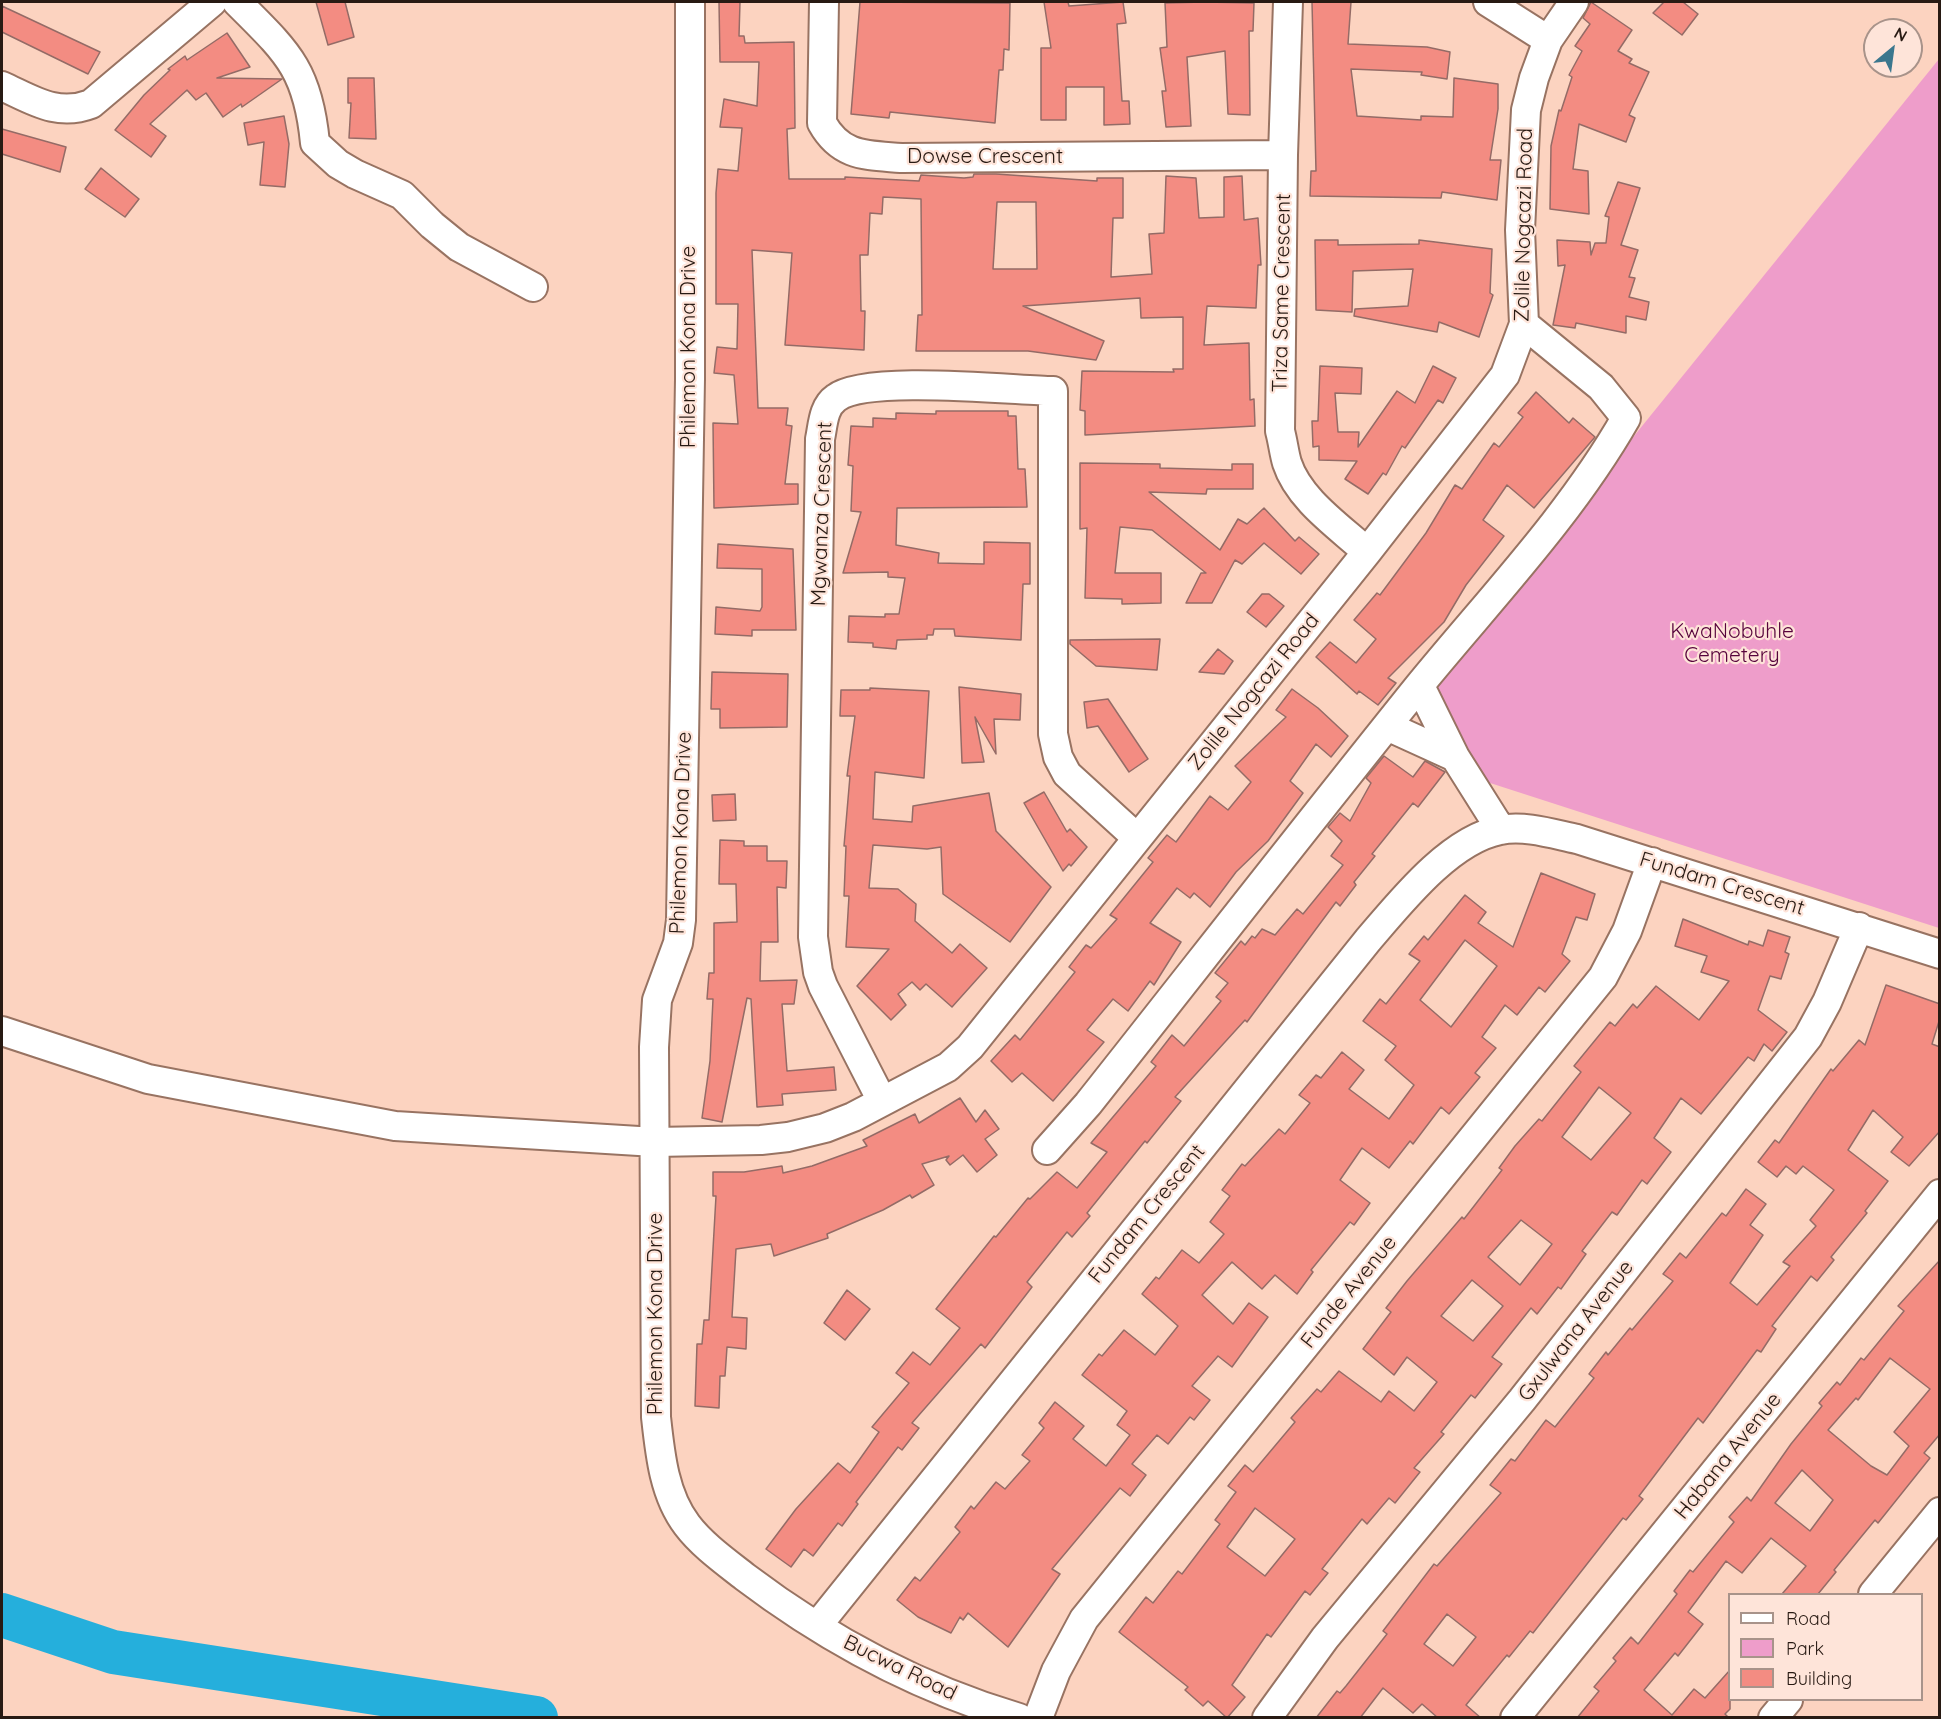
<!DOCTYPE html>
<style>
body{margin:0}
#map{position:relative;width:1941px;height:1719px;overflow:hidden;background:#fcd3c0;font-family:Quicksand,sans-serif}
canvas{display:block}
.frame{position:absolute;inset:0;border:3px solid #281a13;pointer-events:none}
.legend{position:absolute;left:1728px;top:1593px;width:195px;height:108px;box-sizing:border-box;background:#fee4d9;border:2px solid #a8938a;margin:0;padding:8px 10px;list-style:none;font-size:18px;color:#281a13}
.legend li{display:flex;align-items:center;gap:12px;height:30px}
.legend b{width:30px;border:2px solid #a8938a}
.north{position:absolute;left:1863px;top:18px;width:60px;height:60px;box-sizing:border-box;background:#fee4d9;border:2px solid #a8938a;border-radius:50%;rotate:29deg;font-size:16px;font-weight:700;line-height:24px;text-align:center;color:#281a13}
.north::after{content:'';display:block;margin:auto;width:21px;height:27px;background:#3b778e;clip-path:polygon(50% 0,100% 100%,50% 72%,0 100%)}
</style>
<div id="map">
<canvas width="1941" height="1719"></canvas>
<div class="frame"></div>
<ul class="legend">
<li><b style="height:8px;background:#fff"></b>Road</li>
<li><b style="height:16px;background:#ee9dca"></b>Park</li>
<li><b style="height:16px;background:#f38c82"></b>Building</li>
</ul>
<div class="north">N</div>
</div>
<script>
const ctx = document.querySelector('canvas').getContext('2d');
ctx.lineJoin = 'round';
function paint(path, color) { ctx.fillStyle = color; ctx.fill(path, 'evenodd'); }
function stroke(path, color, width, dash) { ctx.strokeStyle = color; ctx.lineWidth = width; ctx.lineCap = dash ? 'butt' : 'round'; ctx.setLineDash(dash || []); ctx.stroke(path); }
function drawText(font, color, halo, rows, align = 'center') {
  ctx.font = font + ' Quicksand,sans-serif'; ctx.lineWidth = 4.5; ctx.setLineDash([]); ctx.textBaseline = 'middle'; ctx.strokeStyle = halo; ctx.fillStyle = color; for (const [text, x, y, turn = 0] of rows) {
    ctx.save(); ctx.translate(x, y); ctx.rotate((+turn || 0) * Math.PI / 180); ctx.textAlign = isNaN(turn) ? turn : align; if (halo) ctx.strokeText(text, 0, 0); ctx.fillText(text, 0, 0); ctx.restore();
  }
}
paint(new Path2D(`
 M1939,59V928L1487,782L1431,687Z`), '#ee9dca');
stroke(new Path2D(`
 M2,1615L113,1652L536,1718`), '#25afdc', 44);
const building = new Path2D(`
 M316,2H345L354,37L328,45Z
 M719,2H740L739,36H744L745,43L794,42L795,128L787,129L789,179H845V177L919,181L921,175L964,178L973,177L974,174H996L1097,181V178H1123V218H1113L1111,277L1152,274L1149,234L1164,233L1166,176L1196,178L1199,218L1224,217V177L1242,176L1244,220L1258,218L1261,265H1258L1256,308L1207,306L1204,345L1249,343L1250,400L1254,399L1255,426L1085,435V411L1080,410L1082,371L1174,372L1173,369H1183V317L1141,318L1140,298L1023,306L1104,341L1096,360L1028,351H916L918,315H922L921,199L883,197L882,214L870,213L868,255H860L861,311H865L864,350L785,345L792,253L752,250L758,408H788L786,425L792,426L785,484H798V504L714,508L713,423L738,424L734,375L714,373L717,347L737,349L738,304H716V193L718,169L738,171L742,128L720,127L724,99L757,106L759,62H720ZM997,202H1036L1037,269H993Z
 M860,2L1010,3L1009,50L1004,49L1003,70H999L995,123L890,112L889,118L851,114Z
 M1044,2H1068L1069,6L1123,2L1126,23L1117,24L1122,101H1129L1130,124L1104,125V87H1066V120H1041V48H1051Z
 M1204,2L1254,3L1253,31H1249L1250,115L1228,114L1225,51L1187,57L1191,126L1166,127L1162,91H1166L1160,48L1167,47L1165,3Z
 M1312,2H1351L1348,44L1427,47L1450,52L1447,79L1421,75L1422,72L1351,69L1357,116L1421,120V116L1453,117L1454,78L1498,84V109L1490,160H1501L1497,200L1442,192L1441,198L1310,196L1311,171H1316Z
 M1591,2L1632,30L1618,51L1632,59L1629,63L1649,72L1629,115L1635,118L1626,142L1579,124L1573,169L1588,171L1589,214L1550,209L1551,146L1559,110L1561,111L1572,77L1569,75L1582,51L1575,46L1590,24L1583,18Z
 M1664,2H1683L1698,14L1682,35L1653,13Z
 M2,6L100,52L88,74L2,32Z
 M227,33L250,67L217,78L282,79L242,107L241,104L223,117L206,93L196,100L187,90L150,124L166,136L151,157L115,130L144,95L170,70L168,69L185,56L187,60Z
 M348,78H374L376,139L349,138L351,103H348Z
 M284,116L289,144L285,187L260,185L264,142L248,145L244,123Z
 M2,129L66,147L60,172L2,154Z
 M101,168L139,199L125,217L85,189Z
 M1618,182L1640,188L1621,245L1638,250L1629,277L1635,278L1629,297L1649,302L1646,320L1626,316V333L1576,323L1575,328L1553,325L1565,265L1558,266L1557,240L1590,242L1591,255L1595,243H1606L1609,217L1605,216Z
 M1315,240H1338V245L1419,244V240L1492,249L1490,293L1493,295L1479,337L1439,322L1437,332L1354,316L1355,309L1408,306L1413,269L1353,271L1352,312L1316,310Z
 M1320,366L1362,368L1361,394L1335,393L1338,432H1359L1358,447L1397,391L1415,403L1433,366L1456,378L1443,403L1438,400L1405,448L1402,446L1386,475L1383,473L1368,494L1345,479L1357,461L1319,460V446L1313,447L1312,421H1318Z
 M1536,392L1569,423L1573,418L1595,437L1534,508L1507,485L1483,520L1504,536L1466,585L1444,622L1388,678L1396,683L1378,705L1359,691L1357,694L1316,657L1330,642L1356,663L1376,639L1354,620L1377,593L1380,595L1426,533L1455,485L1462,489L1494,443L1499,447L1523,417L1518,413Z
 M936,411H1008V416H1016L1018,469H1025L1027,507L897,508L896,545L939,553L938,563L984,564V542L1030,543V584H1023L1021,640L955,636L954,629H934L933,635H927V639L897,640L896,649L873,647V643L848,642L849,616L885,617V614H899L905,578L888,577V572L843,573L861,512L851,511L853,466L848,465L851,426L873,427V418L896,419V413L936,414Z
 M1080,463L1160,464V468L1232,470V464H1253V489H1207L1206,494L1149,492L1220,550L1238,519L1247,524L1264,508L1295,541L1299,537L1319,554L1301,574L1264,543L1242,564L1235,560L1212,603H1186L1201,573H1206L1152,530L1120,527L1115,573H1161V603L1122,604V599L1085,598L1087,528L1080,529Z
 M718,544L793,549L796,630H752V636L715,634L716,607L760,611L762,607V569L717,568Z
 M1262,594H1269L1284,606L1266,627L1247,612Z
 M1160,639L1157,670L1096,666L1070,644V640Z
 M1218,649L1233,661L1224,674L1199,672Z
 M712,672L788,674L787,727L720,728V709H711Z
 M959,687L1021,694L1020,720L994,719L996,754L975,717L984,762L962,763Z
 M870,688L929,691L924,778L875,772L873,819L912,822L913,806L989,793L996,831L1051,887L1010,942L943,894L941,847L927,849L873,845L869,888L898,889L916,904L915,921L952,953L960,944L987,968L952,1007L926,984L920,990L912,982L898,994L906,1005L891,1020L857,986L889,949L846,947L849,896H844L846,846H844L850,776H847L855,716H840L841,690H870Z
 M1292,689L1318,708L1348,736L1331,757L1316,744L1290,781L1303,793L1268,841L1236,872L1210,907L1194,893L1190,898L1177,888L1150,923L1181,942L1154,985L1150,981L1128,1011L1113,999L1087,1030L1104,1042L1053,1101L1022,1073L1012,1082L991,1061L1015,1035L1020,1040L1075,972L1069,967L1086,945L1091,948L1117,919L1110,915L1153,862L1148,858L1167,835L1176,842L1210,796L1228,810L1251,782L1235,766L1286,717L1276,710Z
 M1108,699L1148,759L1129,772L1098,726L1087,728L1084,702Z
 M1384,756L1413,777L1425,761L1445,772L1418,807L1413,803L1372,854L1375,856L1354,882L1356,885L1340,906L1336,902L1247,1022L1245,1020L1175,1097L1181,1101L1147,1143L1145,1141L1087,1213L1090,1216L1072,1237L1067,1232L1027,1282L1032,1287L985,1348L981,1344L912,1423L919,1428L902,1450L898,1447L856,1502L858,1504L842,1526L838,1523L813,1556L804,1549L791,1567L766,1549L796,1509L838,1463L850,1473L879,1432L872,1427L909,1383L896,1373L913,1352L930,1365L960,1328L936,1309L994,1236L996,1237L1028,1198L1030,1199L1057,1172L1077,1188L1107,1152L1091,1143L1156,1066L1151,1062L1172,1035L1184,1046L1221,1001L1216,997L1228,983L1215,973L1241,941L1245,945L1252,936L1255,938L1262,929L1275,935L1297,909L1303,914L1343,865L1331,856L1342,841L1328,827L1340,813L1350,821L1371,783L1366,778Z
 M1044,792L1067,832L1070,829L1087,847L1071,866L1069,864L1063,871L1024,803Z
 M735,794L736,820L713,821L712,795Z
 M720,840L744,841V846H767V861H787L786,888L777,887L778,942H761L760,981L797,980L794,1004H782L787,1071L834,1067L836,1090L782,1094L783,1105L757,1107L751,999L747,998L722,1122L702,1118L710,1061L713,999H707L709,973H714V923L737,922L736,884H719Z
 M1541,873L1595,894L1587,920L1576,917L1562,954L1570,961L1545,992L1539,987L1517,1015L1505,1005L1482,1037L1496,1048L1475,1073L1480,1077L1449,1114L1441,1107L1413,1144L1410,1141L1389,1168L1362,1148L1340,1180L1370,1203L1354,1225L1350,1222L1311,1270L1313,1272L1297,1294L1275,1275L1262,1289L1232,1262L1202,1295L1233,1324L1249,1303L1268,1317L1232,1367L1218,1356L1192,1386L1210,1400L1194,1420L1190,1417L1168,1444L1157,1435L1132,1464L1146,1475L1130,1496L1120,1488L1052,1569L1060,1574L1008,1647L968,1613L963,1620L960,1617L951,1633L918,1617L897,1600L915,1577L920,1581L960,1532L955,1527L971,1506L974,1509L996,1482L1005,1489L1030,1461L1022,1455L1044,1428L1039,1423L1055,1402L1084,1426L1073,1439L1106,1466L1130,1435L1117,1425L1127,1411L1082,1375L1099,1354L1102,1356L1124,1330L1155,1355L1178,1326L1142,1294L1156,1277L1159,1279L1182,1250L1199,1263L1224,1234L1210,1222L1230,1196L1222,1190L1242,1164L1245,1166L1279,1129L1285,1134L1310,1103L1299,1095L1316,1075L1321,1078L1342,1052L1364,1070L1349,1089L1389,1119L1414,1085L1385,1060L1396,1046L1363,1021L1380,999L1386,1004L1420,961L1409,954L1424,936L1428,940L1465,895L1486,912L1478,923L1513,947ZM1465,940L1497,966L1451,1027L1420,1000Z
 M1683,919L1748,945L1749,941L1763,946L1768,930L1790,937L1785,952L1789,954L1781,979L1770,976L1758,1010L1787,1032L1772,1051L1764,1044L1754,1061L1748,1057L1701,1114L1681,1098L1654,1138L1671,1152L1647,1184L1642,1180L1617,1215L1612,1212L1582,1251L1586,1254L1561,1289L1558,1287L1537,1314L1531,1308L1492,1357L1502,1364L1475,1398L1471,1395L1441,1432L1444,1434L1414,1468L1420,1472L1395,1503L1389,1498L1367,1524L1362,1519L1322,1569L1328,1573L1310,1595L1305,1591L1271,1637L1267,1634L1232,1685L1245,1697L1227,1718L1208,1701L1203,1706L1185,1690L1188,1687L1119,1632L1146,1597L1153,1603L1178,1571L1182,1574L1220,1524L1215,1520L1236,1492L1228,1486L1245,1465L1253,1472L1295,1422L1291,1418L1317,1389L1321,1392L1339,1371L1381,1402L1389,1391L1414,1411L1437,1382L1407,1357L1394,1375L1363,1349L1391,1312L1386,1308L1407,1281L1462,1217L1464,1219L1502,1170L1499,1168L1515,1146L1539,1119L1542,1121L1581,1072L1574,1066L1610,1022L1615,1026L1633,1004L1637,1008L1656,986L1699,1020L1729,981L1701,972L1707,956L1675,946ZM1599,1087L1631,1113L1591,1160L1562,1137ZM1521,1220L1552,1244L1520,1285L1488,1257ZM1472,1280L1503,1306L1473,1341L1441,1316ZM1255,1508L1295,1539L1265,1576L1227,1547Z
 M1886,985L1940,1004V1018L1932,1044L1940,1047V1131L1909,1166L1891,1152L1903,1137L1873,1110L1848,1150L1888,1181L1865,1211L1867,1213L1831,1257L1834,1260L1817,1281L1811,1276L1772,1326L1776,1329L1761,1352L1757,1350L1703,1423L1698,1418L1639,1496L1643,1499L1626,1520L1623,1518L1533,1633L1530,1631L1509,1657L1507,1655L1466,1705L1481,1718H1438L1422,1704L1413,1713L1383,1688L1360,1718H1316L1337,1691L1340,1693L1346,1686L1387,1634L1383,1631L1434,1564L1437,1566L1501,1493L1490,1485L1511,1459L1515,1461L1546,1420L1555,1427L1594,1378L1589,1374L1606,1352L1608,1355L1630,1328L1632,1330L1673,1281L1663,1274L1680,1253L1686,1258L1722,1213L1726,1216L1746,1189L1766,1204L1750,1225L1763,1235L1730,1283L1757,1305L1790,1266L1783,1262L1816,1226L1810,1220L1834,1190L1803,1166L1796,1174L1786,1166L1777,1177L1758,1162L1775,1140L1779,1143L1831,1069L1833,1071L1859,1040L1865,1045ZM1447,1614L1476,1637L1453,1666L1424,1644Z
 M960,1098L976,1122L985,1110L999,1129L985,1139L997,1155L977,1172L963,1155L950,1165L946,1160L949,1156L922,1164L934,1185L912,1198L910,1195L883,1210L827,1234L828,1238L774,1256L771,1244L736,1249L732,1317L747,1318L746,1349L727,1347L725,1376H720L719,1408L695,1406L697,1344H702L704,1320H709L716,1196H713V1172H744L782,1166L783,1173L812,1166L867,1146L863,1140L915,1114L919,1123Z
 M1940,1260V1434L1924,1453L1930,1458L1878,1523L1875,1520L1834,1570L1836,1572L1818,1594H1782L1806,1566L1771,1538L1742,1573L1726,1561L1688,1612L1703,1624L1678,1656L1675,1653L1644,1690L1672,1715L1694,1689L1705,1698L1730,1670V1709L1725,1714L1729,1718H1577L1599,1691L1594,1687L1616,1661L1613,1658L1631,1637L1638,1644L1677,1594L1674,1591L1690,1570L1693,1572L1734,1522L1729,1517L1747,1497L1751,1501L1791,1444L1822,1406L1819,1403L1837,1382L1840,1385L1861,1358L1864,1360L1904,1311L1898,1306ZM1890,1358L1930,1389L1894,1432L1909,1446L1887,1475L1871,1466L1828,1430L1856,1398L1858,1400ZM1802,1470L1833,1500L1810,1531L1775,1503Z
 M847,1290L870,1309L845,1340L824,1323Z`);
paint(building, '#f38c82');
stroke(building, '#946b66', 1.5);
const street = new Path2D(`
 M237,2C287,52 308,69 315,143L338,164L355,174L402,195L432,225L459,247L533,287
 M690,2V379L681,920L678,943L657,1000L654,1047L656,1417C660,1454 664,1495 687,1525C702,1545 726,1562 745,1577C827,1639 921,1689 1019,1718
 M824,2L822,123C841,157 866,155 901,158L1283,155
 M1288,2L1283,155L1280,431C1283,442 1284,453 1287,463C1299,500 1340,527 1367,552
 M1488,2L1548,40
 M2,86C33,100 57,117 91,104L212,2
 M1420,686L1455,757L1501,830
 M1387,726L1455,757
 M2,1031L148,1079L395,1126L655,1142L761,1140L788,1137L825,1128L853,1117L948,1067L970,1047L1043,956L1367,552L1505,375L1524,324L1520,230L1526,110L1534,78L1548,40L1574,2
 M882,1101L823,986L818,972L813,937L820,439C823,425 823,407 836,398C865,375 1010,390 1053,391V734L1058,757L1067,774L1136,837
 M1047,1150L1088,1104C1198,965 1307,825 1418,687C1489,600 1570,516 1626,418L1601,387L1524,324
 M1873,1594L1940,1512
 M817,1626L1368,940C1400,903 1449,840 1500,830C1525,825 1553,834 1577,839L1940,954
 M1038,1718L1056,1671L1084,1619L1603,977L1627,931L1652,862
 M1267,1718L1325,1638L1522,1400L1808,1037L1827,1002L1859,927
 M1515,1718L1940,1194
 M1773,1718L1788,1700`);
stroke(street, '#987362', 32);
stroke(street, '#fff', 28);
drawText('21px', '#281a13', '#fee4d9', [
 ["Dowse Crescent",985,157],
 ["Zolile Nogcazi Road",1524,225,-89],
 ["Triza Same Crescent",1282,293,-89],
 ["Philemon Kona Drive",689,347,-90],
 ["Mgwanza Crescent",822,514,-88],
 ["Zolile Nogcazi Road",1254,692,-51],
 ["Philemon Kona Drive",681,833,-88],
 ["Fundam Crescent",1722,884,17],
 ["Fundam Crescent",1147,1214,-51],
 ["Funde Avenue",1349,1292,-51],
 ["Philemon Kona Drive",656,1314,-90],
 ["Gxulwana Avenue",1576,1331,-52],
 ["Habana Avenue",1728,1456,-51],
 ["Bucwa Road",900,1668,26]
]);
drawText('21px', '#57033c', '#fee4d9', [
 ["KwaNobuhle",1732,632],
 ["Cemetery",1732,656]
]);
</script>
